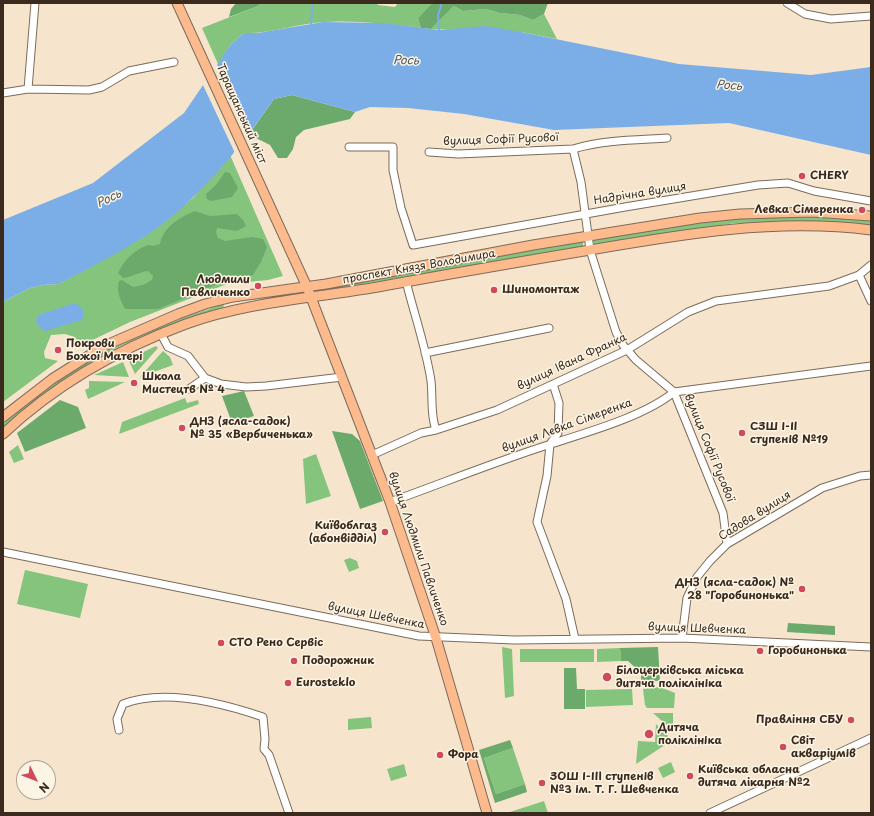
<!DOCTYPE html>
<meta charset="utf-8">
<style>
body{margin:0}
#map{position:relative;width:874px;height:816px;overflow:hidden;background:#f6e5cc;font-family:"Playpen Sans",sans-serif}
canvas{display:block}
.frame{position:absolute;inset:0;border:4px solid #3b2a1e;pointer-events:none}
.north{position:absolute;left:16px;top:760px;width:40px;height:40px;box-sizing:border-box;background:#fcf5e5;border:1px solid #afa495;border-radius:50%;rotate:133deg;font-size:11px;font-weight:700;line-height:16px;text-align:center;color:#3b2a1e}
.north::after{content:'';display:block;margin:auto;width:14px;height:18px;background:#d1495b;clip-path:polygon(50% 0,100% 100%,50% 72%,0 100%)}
</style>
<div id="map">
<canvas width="874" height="816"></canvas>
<div class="frame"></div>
<div class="north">N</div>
</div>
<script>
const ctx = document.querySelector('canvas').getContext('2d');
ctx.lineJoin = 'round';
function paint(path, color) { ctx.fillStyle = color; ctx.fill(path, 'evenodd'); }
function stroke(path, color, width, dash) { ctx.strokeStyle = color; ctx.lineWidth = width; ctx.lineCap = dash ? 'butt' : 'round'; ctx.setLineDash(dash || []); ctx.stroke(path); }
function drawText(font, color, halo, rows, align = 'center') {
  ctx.font = font + ' "Playpen Sans",sans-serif'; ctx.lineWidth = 3; ctx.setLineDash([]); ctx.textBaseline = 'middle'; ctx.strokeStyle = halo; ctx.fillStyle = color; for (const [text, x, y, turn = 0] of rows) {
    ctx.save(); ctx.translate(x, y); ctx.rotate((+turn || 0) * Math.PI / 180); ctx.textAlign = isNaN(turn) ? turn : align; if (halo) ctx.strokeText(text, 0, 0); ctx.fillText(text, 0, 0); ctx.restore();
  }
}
paint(new Path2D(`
 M260,3H377L378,5L395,7L398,3H432L418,18L421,28C389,24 355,20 323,22C296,24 271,34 244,33L231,44L218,64L202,28L258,6Z
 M454,6L463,11L486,9L500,13L520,15L533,20L544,14L557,39L521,32L431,29Z
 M230,155L283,276L268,280L227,284L130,322L80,346L75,337L65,334L51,335L44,352L45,358L58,361L3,402V302L30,288L43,285L59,284L148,234L193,198Z
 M813,217L871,221V226L812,221L735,223L594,244L593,240L726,219Z
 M583,241V246L335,289V287Z
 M223,304L224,307C185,321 143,333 107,353C70,375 36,402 3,429V422C36,396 69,368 107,349C144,330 184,318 223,304Z
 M156,346L158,348L135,374L128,359Z
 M163,351L170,357L173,365L140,377Z
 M123,362L129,377L94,375Z
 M89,381L125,382L88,399L85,390L89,388Z
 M185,398L187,403L198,400L199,404L119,434L122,422Z
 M18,445L24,459L14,463L9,452Z
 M316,454L331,496L306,504L303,459Z
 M350,558L357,561L359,568L349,572L344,560Z
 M25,570L88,584L80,618L17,604Z
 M502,647L512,649L514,696L505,698Z
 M620,648L621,661L597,662V649Z
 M520,649H594V662H520Z
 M660,687L675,693L674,708H647L645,705L643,689Z
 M632,689L633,705L586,707V690Z
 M653,713H673V731Z
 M371,717L372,728L348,730V719Z
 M656,724L668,736V743L636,764L638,741L655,742Z
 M513,748L525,784L496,794L484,758Z
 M671,762L675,772L663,778L658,768Z
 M404,764L407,776L391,781L387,769Z
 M544,801L548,813H507Z`), '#85c47c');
paint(new Path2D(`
 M236,3H260L258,6L229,17L231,9Z
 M432,3H548L544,14L533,20L520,15L500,13L486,9L463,11L454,6L431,29L421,28L418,18Z
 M292,95L355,112L350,119L304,130L296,137L293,149L287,158H278L270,145L256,138L250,133L274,99Z
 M225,172L230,173L238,188L232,197L211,201L207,199L206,194L216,185Z
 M195,211L210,216L237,214L243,220L246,226L237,231L217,228L216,232L218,238L225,241L252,237L263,239L267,247L261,262L253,275L235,278L220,283L158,309H125C120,299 116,291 119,281L122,280L133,287L143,285L152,280L153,276L148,271C139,272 132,277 123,278L118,273C124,260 134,250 148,245L153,246L160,244C163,227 180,217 195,211Z
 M244,391L254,416L232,423L222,396Z
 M60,400L78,407L86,428L25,452L17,433Z
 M332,431L352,434L360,441L383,501L360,509Z
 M788,623L835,626V635L787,632Z
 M658,647L660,681H641V673L628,661H621L620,648Z
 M564,668H576L577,689H585V709H564Z
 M510,740L513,748L484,758L496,794L525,784L527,792L495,803L479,750Z`), '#6caa6c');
paint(new Path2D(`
 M323,22L383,23L439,30L485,26L521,32L679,64L811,75L871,67V155L729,123L554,130L464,114L408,108L370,107L355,112L292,95L274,99C241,147 196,203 147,235C119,253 89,268 59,284L43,285L30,288L3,302V220L93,183L184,113L231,44L244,33H258Z
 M75,303L83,309L84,315L82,320L45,331L39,327L36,320L38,315Z`), '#7baee7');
paint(new Path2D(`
 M216,62L250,136L235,153L202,83Z`), '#f6e5cc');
stroke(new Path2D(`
 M311,24L313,3
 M439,30L438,15L442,3`), '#7baee7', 2);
const minor = new Path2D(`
 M787,3L805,14L831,19L871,16
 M28,89L35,3
 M3,93L28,89L89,90L102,87L129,71L174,62
 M349,147H393V170L401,208L413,245L625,207L758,185L788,183L814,191L871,201
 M573,149C603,140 636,140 667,138
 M429,152L458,154L573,149L581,182L590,250L616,332L623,345L636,360L674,392L723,513L727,544
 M859,275L871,301
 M406,281C414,314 426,347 431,381C433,398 430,414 436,430
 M161,334L168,347L188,356L205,378L221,384L246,387L266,386L342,377
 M425,353L549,328
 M553,384L559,403L558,433L550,444L547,476L537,522L566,599L575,639
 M189,389L205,378
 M372,455L421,433L436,430L497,410L627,350L688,312L716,301L829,286L859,275L871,265
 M390,502C443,483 497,461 551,444C588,432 645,416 674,392L871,366
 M3,552L419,636L514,640L682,638L871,647
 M682,638L687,598L697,577L710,561L727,544L822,488L860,476L871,475
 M119,730L117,719L123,704C164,688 222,703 263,717L265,739L264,749L269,755L289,813
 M710,813L871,738`);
const major = new Path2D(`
 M177,3L307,287L390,502L436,638L487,813
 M3,417L52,379L104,346L178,314L205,304L233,297L326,284L533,245L700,218L740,214L812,212L871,216
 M3,434C55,385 118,349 186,324C247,302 314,298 378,287C448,274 519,262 590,250C683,234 776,218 871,230`);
stroke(minor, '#7c6b5b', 9);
stroke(major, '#7c6b5b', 11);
stroke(minor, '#fff', 7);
stroke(major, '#fcba8d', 9);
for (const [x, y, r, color] of [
 [802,176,4,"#d1495b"],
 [862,210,4,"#d1495b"],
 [258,286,4,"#d1495b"],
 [494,290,4,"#d1495b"],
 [58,350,4,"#d1495b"],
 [134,383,4,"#d1495b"],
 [182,428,4,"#d1495b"],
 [742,433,4,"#d1495b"],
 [385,532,4,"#d1495b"],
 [802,589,4,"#d1495b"],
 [221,643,4,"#d1495b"],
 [760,651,4,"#d1495b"],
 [294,661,4,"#d1495b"],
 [607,677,5,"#d1495b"],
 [288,683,4,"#d1495b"],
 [851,720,4,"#d1495b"],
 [649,734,5,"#d1495b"],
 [783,747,4,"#d1495b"],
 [440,755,4,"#d1495b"],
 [690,776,4,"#d1495b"],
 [542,783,4,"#d1495b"]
]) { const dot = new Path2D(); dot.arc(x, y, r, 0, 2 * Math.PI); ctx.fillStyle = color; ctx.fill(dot); stroke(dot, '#fcf5e5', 1.5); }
drawText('11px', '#3b2a1e', '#fcf5e5', [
 ["Таращанський міст",241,114,66],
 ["вулиця Софії Русової",501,140,-2],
 ["Надрічна вулиця",640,194,-9],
 ["проспект Князя Володимира",419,267,-10],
 ["вулиця Івана Франка",572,362,-25],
 ["вулиця Левка Сімеренка",567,426,-20],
 ["вулиця Софії Русової",709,448,68],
 ["Садова вулиця",755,516,-32],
 ["вулиця Людмили Павличенко",418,549,71],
 ["вулиця Шевченка",376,616,11],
 ["вулиця Шевченка",697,629,2]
]);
drawText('bold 11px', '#3b2a1e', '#fcf5e5', [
 ["CHERY",810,176],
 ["Левка Сімеренка",854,210,"right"],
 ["Людмили",250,280,"right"],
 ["Павличенко",250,293,"right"],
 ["Шиномонтаж",502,290],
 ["Покрови",66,344],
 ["Божої Матері",66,357],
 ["Школа",142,377],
 ["Мистецтв № 4",142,390],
 ["ДНЗ (ясла-садок)",190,422],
 ["№ 35 «Вербиченька»",190,435],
 ["СЗШ I-II",750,427],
 ["ступенів №19",750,440],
 ["Київоблгаз",377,526,"right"],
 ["(абонвідділ)",377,539,"right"],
 ["ДНЗ (ясла-садок) №",794,583,"right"],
 ["28 \"Горобинонька\"",794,596,"right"],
 ["СТО Рено Сервіс",229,643],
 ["Горобинонька",768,651],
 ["Подорожник",302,661],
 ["Білоцерківська міська",616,671],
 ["дитяча поліклініка",616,684],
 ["Eurosteklo",296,683],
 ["Правління СБУ",843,720,"right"],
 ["Дитяча",658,728],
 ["поліклініка",658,741],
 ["Світ",791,741],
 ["акваріумів",791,754],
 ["Фора",448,755],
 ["Київська обласна",698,770],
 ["дитяча лікарня №2",698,783],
 ["ЗОШ І-ІІІ ступенів",550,777],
 ["№3 ім. Т. Г. Шевченка",550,790]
], 'left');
drawText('italic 12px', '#515864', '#fcf5e5', [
 ["Рось",406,61,1],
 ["Рось",729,86,5],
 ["Рось",109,199,-26]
]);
</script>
